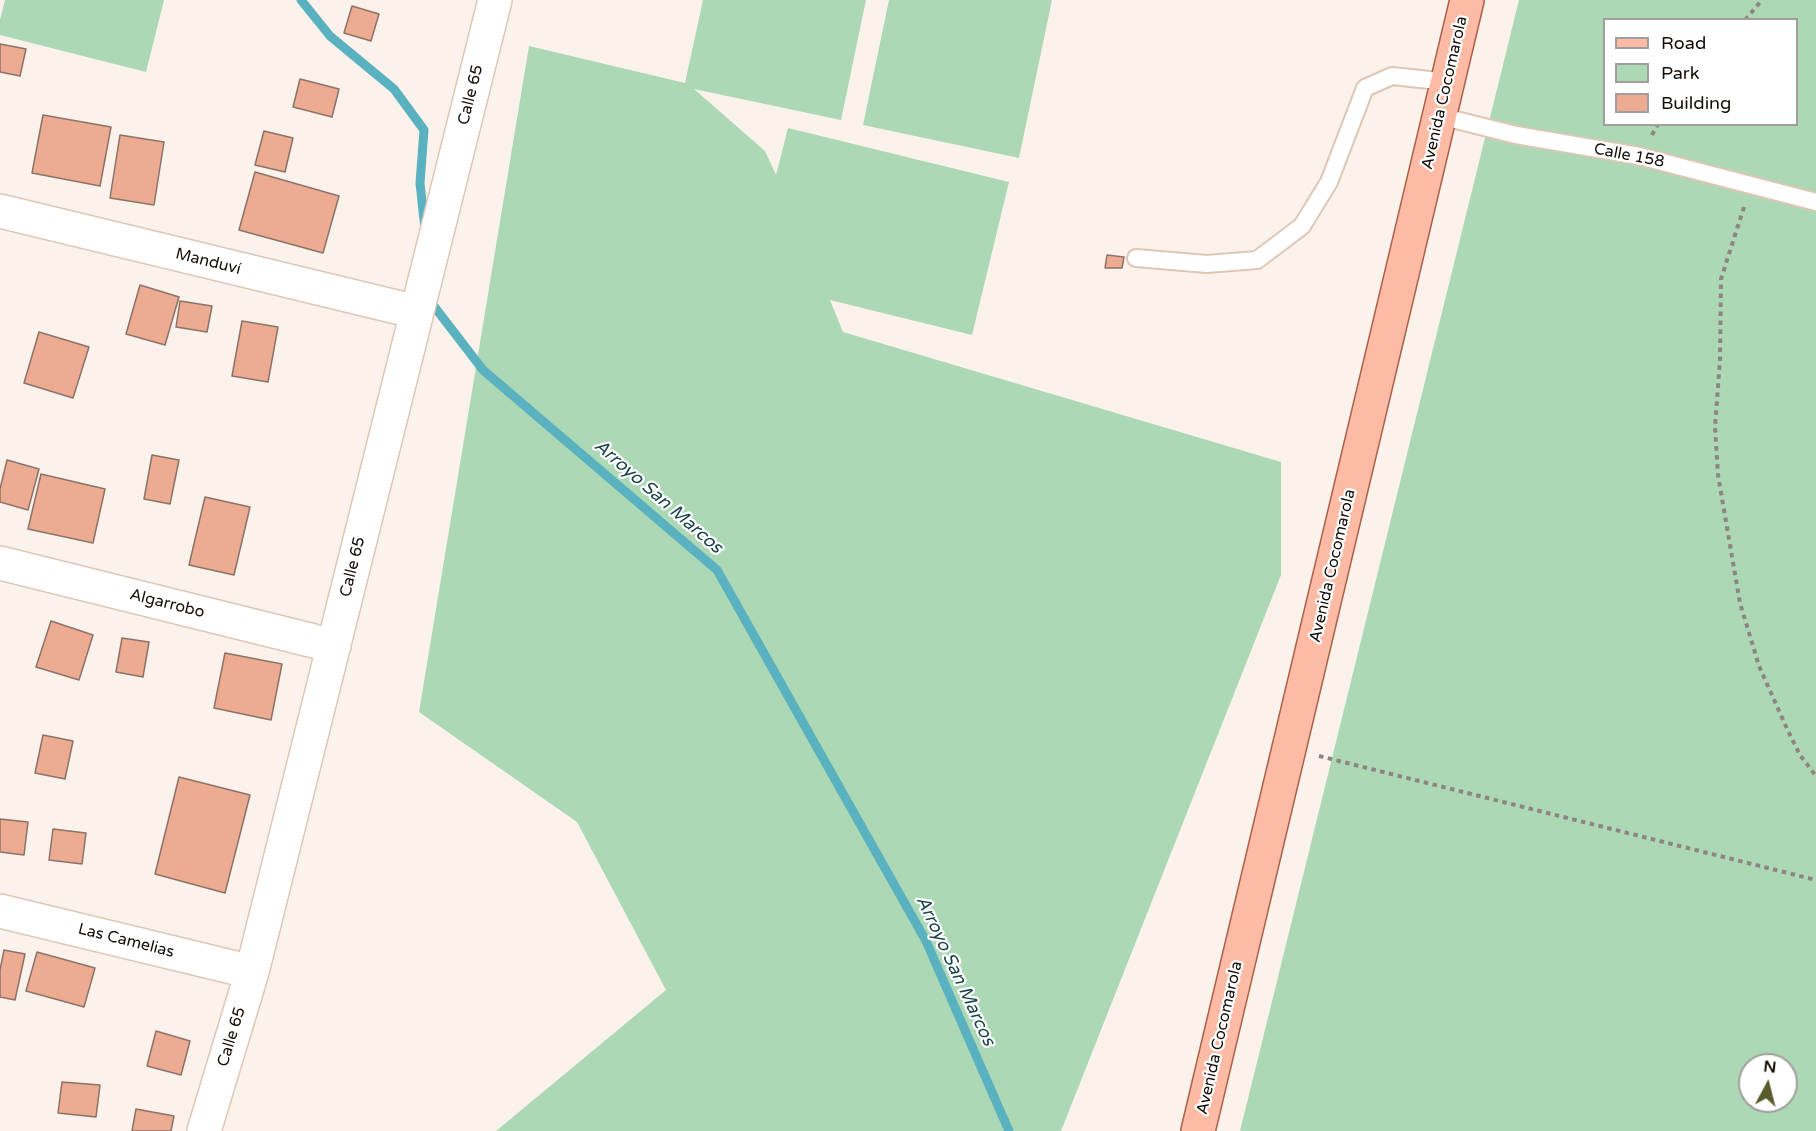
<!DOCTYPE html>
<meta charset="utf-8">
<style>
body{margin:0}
#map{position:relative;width:1816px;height:1131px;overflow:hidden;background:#fcf2ec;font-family:"Varela Round",sans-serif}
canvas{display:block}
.legend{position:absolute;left:1603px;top:18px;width:195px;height:108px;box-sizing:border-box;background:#fff;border:2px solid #a19e9c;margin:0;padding:8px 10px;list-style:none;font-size:18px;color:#140c07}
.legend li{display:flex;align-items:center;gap:12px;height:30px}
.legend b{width:30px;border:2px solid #a19e9c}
.north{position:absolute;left:1738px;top:1053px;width:60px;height:60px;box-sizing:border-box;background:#fff;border:2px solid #a19e9c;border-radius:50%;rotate:7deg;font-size:16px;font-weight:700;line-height:24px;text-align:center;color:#140c07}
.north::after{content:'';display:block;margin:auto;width:21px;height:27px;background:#595c2a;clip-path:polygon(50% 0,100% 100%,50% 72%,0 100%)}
</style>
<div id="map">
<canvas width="1816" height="1131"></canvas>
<ul class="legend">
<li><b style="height:8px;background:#fdbba6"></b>Road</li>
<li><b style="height:16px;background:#acd8b5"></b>Park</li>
<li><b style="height:16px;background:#edac91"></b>Building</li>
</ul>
<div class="north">N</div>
</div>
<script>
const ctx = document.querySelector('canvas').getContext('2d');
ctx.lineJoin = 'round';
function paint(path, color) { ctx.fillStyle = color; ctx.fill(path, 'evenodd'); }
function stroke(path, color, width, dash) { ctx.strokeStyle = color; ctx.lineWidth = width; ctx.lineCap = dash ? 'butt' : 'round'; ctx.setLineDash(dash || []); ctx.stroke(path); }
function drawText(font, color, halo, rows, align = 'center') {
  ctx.font = font + ' "Varela Round",sans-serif'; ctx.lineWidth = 4.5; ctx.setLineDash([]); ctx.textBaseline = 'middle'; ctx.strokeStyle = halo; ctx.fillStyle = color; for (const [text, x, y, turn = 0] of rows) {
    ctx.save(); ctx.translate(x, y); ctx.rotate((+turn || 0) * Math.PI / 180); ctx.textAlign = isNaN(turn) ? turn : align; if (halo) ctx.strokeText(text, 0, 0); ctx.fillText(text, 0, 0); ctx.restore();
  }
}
paint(new Path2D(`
 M5,0H164L146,72L0,35V20Z
 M703,0H866L841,120L694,89L765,151L776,175L788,128L1009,182L972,335L830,300L843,332L1281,462V575L1061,1131H496L666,990L577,822L419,712L529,46L685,83Z
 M889,0H1052L1019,158L863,125Z
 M1519,0H1816V1131H1240ZM1604,20H1796V124H1604ZM1750,1065H1786V1101H1750Z`), '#acd8b5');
stroke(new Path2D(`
 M301,0L330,36L394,89L424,130L420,183L425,229
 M430,297V301L483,370L717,570L926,941L1009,1131`), '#5ab1bf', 9);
const building = new Path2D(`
 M352,6L379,14L371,41L344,33Z
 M0,44L26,49L20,76L0,72Z
 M300,79L339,89L332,117L293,107Z
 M43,115L111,127L100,186L32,173Z
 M264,131L293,138L285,172L255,165Z
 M120,135L164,142L154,205L110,198Z
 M255,172L339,196L323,253L239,230Z
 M1107,255L1124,257L1122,268H1105Z
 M140,285L179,297L165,345L126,334Z
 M180,301L212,306L207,332L176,327Z
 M242,321L278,327L268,382L232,376Z
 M39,332L89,347L73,398L24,383Z
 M152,455L179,460L170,504L144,499Z
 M7,460L39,469L28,510L0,502V489Z
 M41,474L105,489L93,543L28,529Z
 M205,497L250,507L234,575L189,565Z
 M51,621L93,635L79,680L36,667Z
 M122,638L149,642L143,677L116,672Z
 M225,653L282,664L271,720L214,708Z
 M43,735L73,741L65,779L35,773Z
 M179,777L250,795L225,893L155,874Z
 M0,819L28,822L24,855L0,852Z
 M53,829L86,833L82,864L49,860Z
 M4,950L25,954L15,1000L0,997V970Z
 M37,952L95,968L84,1007L26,991Z
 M156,1031L190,1041L181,1075L147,1066Z
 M62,1082L100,1085L96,1117L58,1113Z
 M136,1109L174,1116L171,1131H132Z`);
paint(building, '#edac91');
stroke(building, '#8b7268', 1.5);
const service = new Path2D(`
 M1440,116L1516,135L1639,156L1816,202
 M1136,258L1207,264L1257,260L1302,226L1329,182L1365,88L1392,76L1448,82`);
const minor = new Path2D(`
 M0,211L417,312
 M0,563L334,646
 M0,911L252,972
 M204,1131L252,972L495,0`);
const primary = new Path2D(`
 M1198,1131L1467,0`);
stroke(service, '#dec6b5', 20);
stroke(minor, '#dec6b5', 36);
stroke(primary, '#ab6048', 36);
stroke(new Path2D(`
 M1745,20L1762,0
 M1652,135L1658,124
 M1744,207L1721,279L1720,360L1715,427L1718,475L1740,603L1759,666L1788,731L1800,755L1816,776
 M1319,756L1816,880`), '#8e8580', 4, [4.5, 4.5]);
stroke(service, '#fff', 16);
stroke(minor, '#fff', 33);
stroke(primary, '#fdbba6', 33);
drawText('16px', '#140c07', '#fff', [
 ["Avenida Cocomarola",1445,93,-77],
 ["Calle 65",471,95,-76],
 ["Calle 158",1629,156,11],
 ["Manduví",208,262,14],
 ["Avenida Cocomarola",1333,566,-77],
 ["Calle 65",353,567,-76],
 ["Algarrobo",167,604,14],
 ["Las Camelias",126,941,14],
 ["Calle 65",232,1037,-73],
 ["Avenida Cocomarola",1220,1038,-77]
]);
drawText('italic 18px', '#1b444a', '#fff', [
 ["Arroyo San Marcos",658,497,41],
 ["Arroyo San Marcos",955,971,65]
]);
</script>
